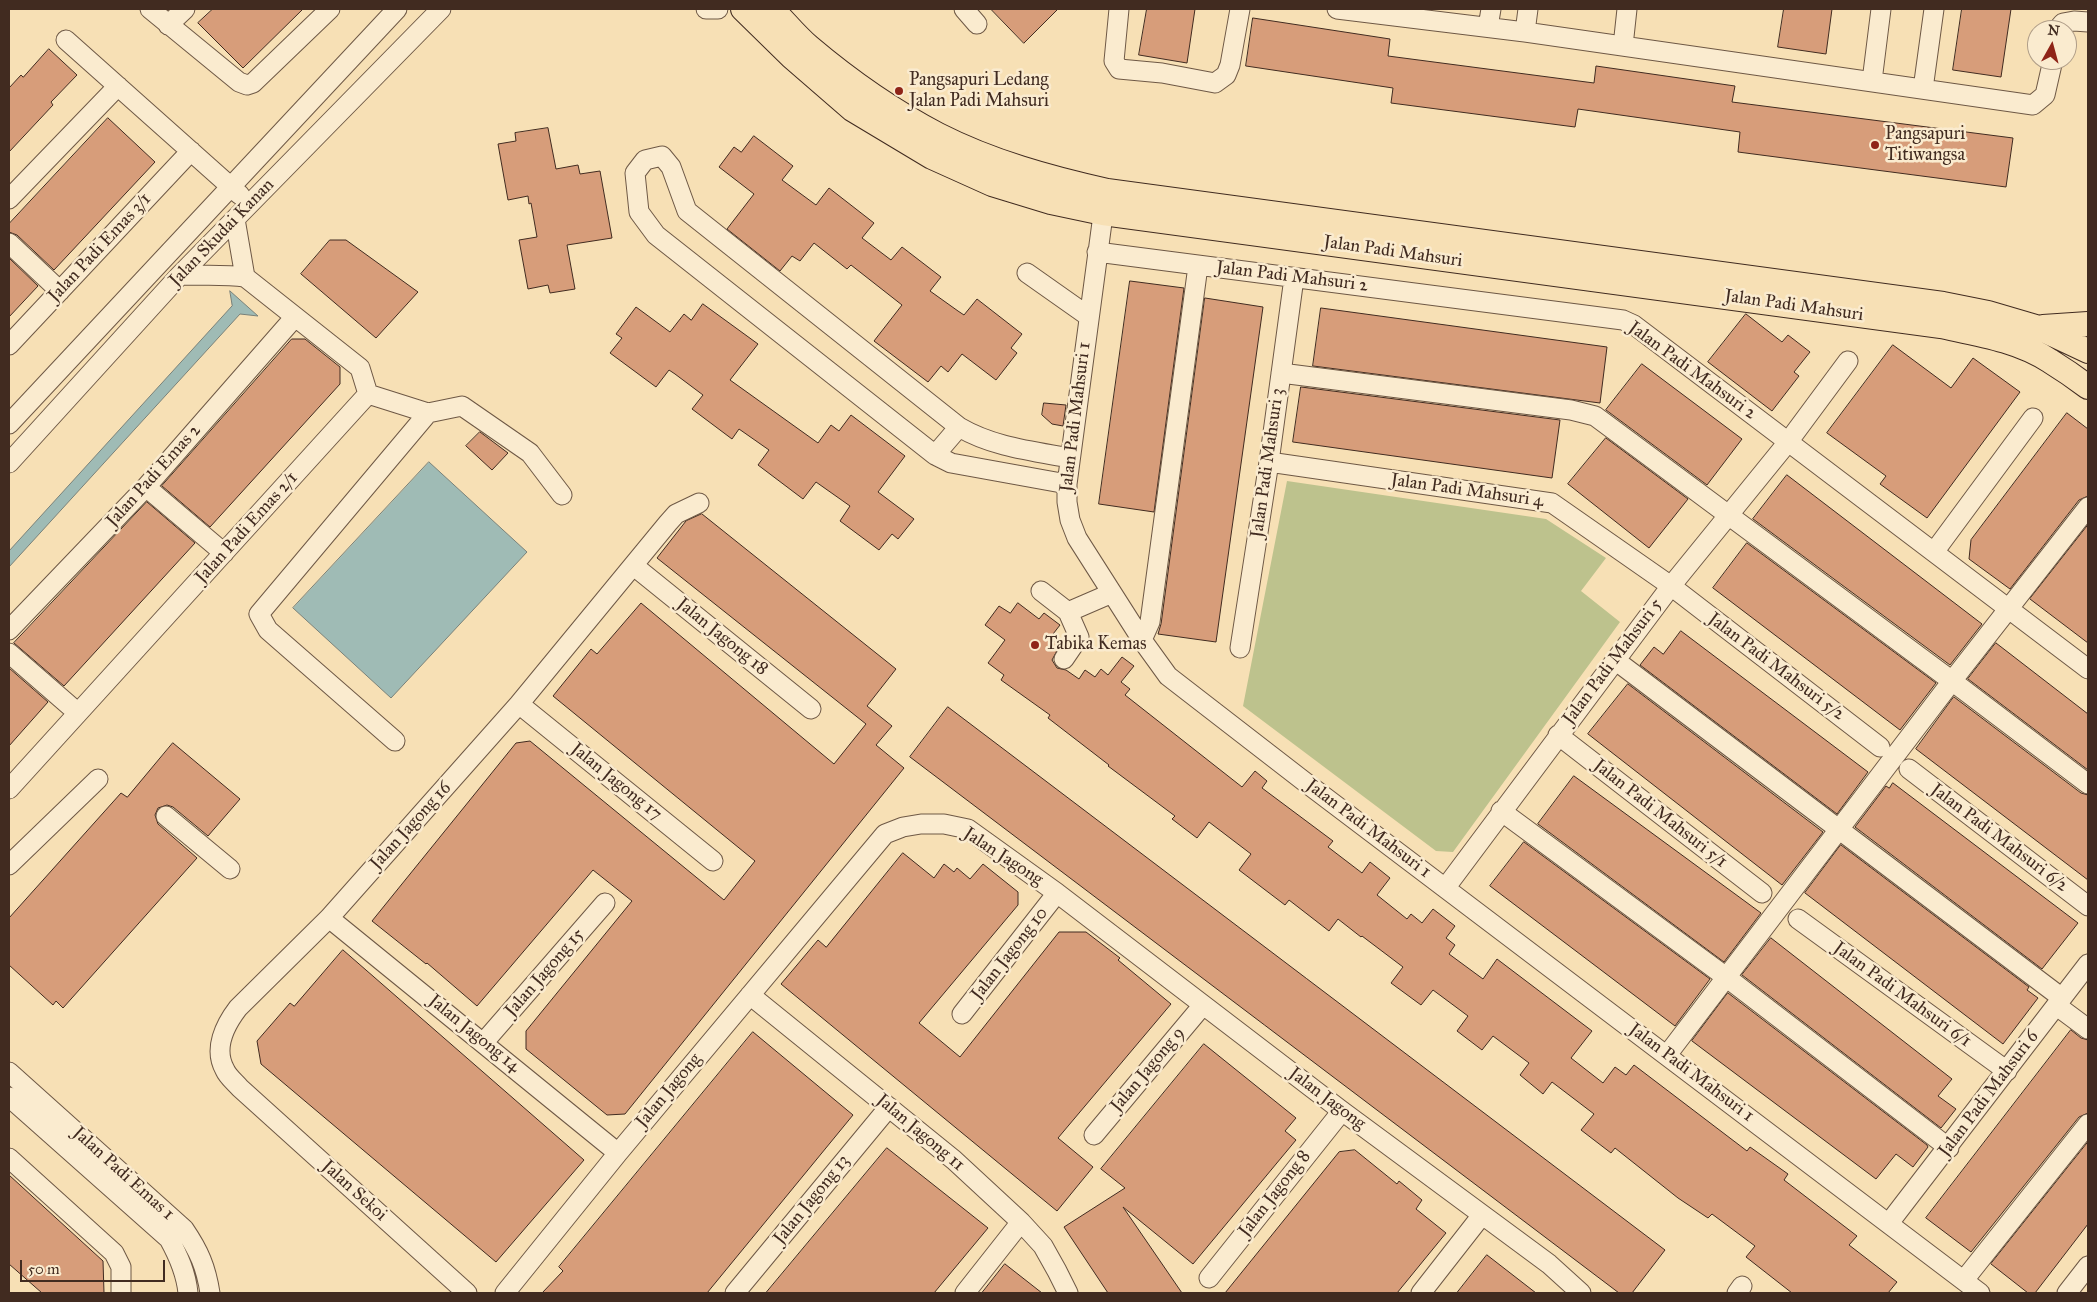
<!DOCTYPE html>
<style>
body{margin:0}
#map{position:relative;width:2097px;height:1302px;overflow:hidden;background:#f7e0b5;font-family:"IM FELL Great Primer",serif}
canvas{display:block}
.frame{position:absolute;inset:0;border:10px solid #412b20;pointer-events:none}
.north{position:absolute;left:2027px;top:20px;width:50px;height:50px;box-sizing:border-box;background:#faebcf;border:1px solid #b09e89;border-radius:50%;rotate:7deg;font-size:14px;font-weight:700;line-height:20px;text-align:center;color:#412b20}
.north::after{content:'';display:block;margin:auto;width:18px;height:22px;background:#8f2418;clip-path:polygon(50% 0,100% 100%,50% 72%,0 100%)}
.scale{position:absolute;left:20px;top:1260px;width:145px;height:22px;box-sizing:border-box;border:2px solid #412b20;border-top:0;padding-left:6px;font-size:15px;line-height:18px;white-space:nowrap;color:#412b20;-webkit-text-stroke:4px #faebcf;paint-order:stroke}
</style>
<div id="map">
<canvas width="2097" height="1302"></canvas>
<div class="frame"></div>
<div class="north">N</div>
<div class="scale">50 m</div>
</div>
<script>
const ctx = document.querySelector('canvas').getContext('2d');
ctx.lineJoin = 'round';
function paint(path, color) { ctx.fillStyle = color; ctx.fill(path, 'evenodd'); }
function stroke(path, color, width, dash) { ctx.strokeStyle = color; ctx.lineWidth = width; ctx.lineCap = dash ? 'butt' : 'round'; ctx.setLineDash(dash || []); ctx.stroke(path); }
function drawText(font, color, halo, rows, align = 'center') {
  ctx.font = font + ' "IM FELL Great Primer",serif'; ctx.lineWidth = 5; ctx.setLineDash([]); ctx.textBaseline = 'middle'; ctx.strokeStyle = halo; ctx.fillStyle = color; for (const [text, x, y, turn = 0] of rows) {
    ctx.save(); ctx.translate(x, y); ctx.rotate((+turn || 0) * Math.PI / 180); ctx.textAlign = isNaN(turn) ? turn : align; if (halo) ctx.strokeText(text, 0, 0); ctx.fillText(text, 0, 0); ctx.restore();
  }
}
paint(new Path2D(`
 M1287,481L1546,519L1606,558L1581,591L1620,622L1453,852L1436,851L1243,706Z`), '#bdc28d');
const water = new Path2D(`
 M230,291L258,316L240,314L9,567V551L232,306Z
 M429,462L527,552L391,698L293,608Z`);
paint(water, '#9fbbb5');
stroke(water, '#798179', 1);
const building = new Path2D(`
 M213,9H303L243,68L198,23Z
 M991,9H1058L1024,43Z
 M1147,9H1195L1187,63L1139,55Z
 M1784,9H1832L1826,54L1778,47Z
 M1962,9H2011L2001,77L1953,70Z
 M1253,18L1390,39L1388,56L1594,83L1596,66L1735,86L1732,102L2013,138L2006,187L1738,152L1740,132L1578,109L1575,127L1391,103L1393,88L1246,66Z
 M49,49L77,75L51,102L53,105L9,152V88L21,75L23,77Z
 M108,118L155,162L54,270L17,235L9,232V224Z
 M548,128L556,169L578,165L580,174L600,171L612,238L567,245L575,289L550,293L548,285L528,289L519,240L537,237L531,203L529,204L528,196L508,200L498,144L516,141L515,133Z
 M754,136L793,166L782,180L816,205L829,188L874,223L862,238L891,260L902,247L941,277L930,291L958,311L964,315L977,299L1022,334L1011,348L1017,353L996,380L962,354L948,372L941,366L928,382L874,341L902,305L851,265L847,269L814,243L800,261L792,256L780,271L727,229L754,194L719,167L734,147L741,152Z
 M330,240H346L418,292L376,338L301,274Z
 M9,258L38,286L9,317Z
 M1130,281L1184,288L1154,512L1099,504Z
 M1205,298L1263,307L1216,642L1158,634L1161,624Z
 M703,304L758,344L730,380L818,443L831,425L839,431L851,415L905,456L878,492L914,519L898,539L892,534L879,550L840,521L850,506L816,482L803,499L758,465L769,450L739,429L732,439L692,409L703,395L675,374L669,370L656,387L610,353L622,338L616,334L636,307L670,332L684,314L691,320Z
 M1321,308L1607,347L1600,403L1313,366Z
 M1746,314L1782,342L1788,335L1810,352L1794,372L1799,376L1772,411L1708,362Z
 M292,339H305L340,367V384L210,527L162,486Z
 M1893,345L1951,388L1973,358L2020,392L1927,518L1880,484L1886,476L1827,433Z
 M1642,364L1742,439L1707,485L1606,410Z
 M1301,387L1560,420L1552,478L1293,442Z
 M1044,403L1066,405L1063,426L1052,424L1042,415Z
 M2067,413L2088,429V496L2079,500L2010,589L1969,559L1971,540Z
 M480,432L508,453L492,470L466,446Z
 M1606,438L1688,499L1649,548L1568,484Z
 M1787,475L1982,624L1950,665L1753,519Z
 M147,502L195,543L64,686L14,643Z
 M702,514L896,669L867,706L892,726L876,745L904,768L625,1114L607,1115L526,1049V1031L632,901L593,870L477,1006L427,963L426,964L372,921L516,743L530,741L724,900L755,861L553,696L591,649L597,654L641,603L834,764L866,724L657,558L686,521Z
 M2088,525V643L2030,599Z
 M1747,543L1936,683L1900,730L1713,588Z
 M1018,603L1039,619L1044,613L1060,625L1050,638L1060,645L1052,660L1057,668L1066,670L1079,679L1085,670L1095,677L1101,669L1108,675L1122,657L1134,666L1121,682L1130,689L1125,695L1242,787L1255,771L1267,781L1262,788L1333,841L1328,847L1362,873L1370,862L1390,878L1377,895L1407,919L1411,914L1422,923L1433,909L1455,926L1446,938L1455,945L1449,954L1483,979L1497,959L1592,1031L1571,1058L1603,1083L1615,1067L1626,1075L1634,1065L1747,1151L1750,1147L1788,1174L1784,1180L1857,1236L1849,1245L1897,1282L1888,1293H1792L1746,1257L1755,1246L1712,1214L1708,1218L1678,1198L1615,1148L1611,1153L1581,1130L1594,1114L1552,1082L1543,1094L1520,1075L1529,1063L1493,1036L1482,1050L1457,1031L1468,1016L1433,990L1421,1005L1391,983L1403,967L1362,936L1361,937L1338,919L1329,931L1289,900L1285,905L1239,870L1251,854L1209,822L1197,838L1172,819L1175,816L1108,766L1109,765L1048,718L1050,715L1001,680L1004,675L988,663L1005,640L985,625L999,606L1010,613Z
 M1681,631L1868,772L1837,814L1640,665L1654,647L1663,654Z
 M1996,643L2088,714V770L1968,679Z
 M9,668L48,702L9,746Z
 M1628,684L1823,832L1782,885L1588,734Z
 M1954,697L2081,793L2088,795V880L1916,749Z
 M948,707L1665,1250L1632,1293H1619L910,757Z
 M173,743L240,799L208,836L173,807L167,805L158,808L155,815L158,824L197,858L63,1008L56,1001L53,1005L9,965V918L121,793L127,797Z
 M1574,776L1761,913L1724,962L1538,824Z
 M1893,783L2078,923L2042,969L1855,827L1886,786L1889,788Z
 M1524,842L1710,979L1675,1026L1490,886Z
 M1841,845L2029,987L2027,990L2038,998L2003,1044L1805,893Z
 M903,853L934,878L944,864L954,872L957,868L970,879L983,864L1018,892V905L919,1023L960,1057L1059,932H1086L1120,958L1118,960L1171,1004L1058,1138L1093,1167L1057,1211L781,984L818,940L826,947Z
 M1771,938L1952,1079L1938,1096L1956,1109L1941,1128L1742,975Z
 M343,950L584,1160L496,1262L261,1064L257,1041L290,1003L294,1006Z
 M1728,993L1927,1145L1928,1147L1913,1167L1896,1154L1876,1179L1692,1041Z
 M2071,1030L2081,1038L2088,1040V1113L2079,1117L1971,1252L1926,1218Z
 M753,1032L853,1115L707,1293H542L563,1271L559,1267Z
 M1204,1044L1296,1118L1285,1131L1296,1140L1193,1264L1123,1207L1182,1293H1108L1064,1227L1125,1188L1101,1169Z
 M2088,1142V1224L2035,1293H2028L1991,1264Z
 M887,1148L988,1228L934,1293H766Z
 M1355,1150L1397,1184L1399,1181L1422,1200L1416,1209L1446,1233L1397,1293H1225L1339,1152Z
 M9,1175L103,1261L104,1293H42L9,1264Z
 M1487,1255L1536,1293H1457Z
 M1005,1264L1042,1293H982Z`);
paint(building, '#d79d7a');
stroke(building, '#412b20', 1);
const minor = new Path2D(`
 M150,9L239,82L247,85L253,83L330,9
 M706,9H718
 M964,9L977,24
 M1119,9L1114,61L1119,69L1162,73L1215,83L1226,75L1230,65L1240,9
 M1337,9L1525,32L2033,105L2045,95L2053,60
 M168,25L185,9
 M1488,27L1491,9
 M2057,30L2063,23L2074,21L2088,22
 M1525,32L1528,9
 M66,40L240,195
 M1623,46L1627,9
 M1872,81L1881,9
 M1923,89L1934,9
 M9,199L118,86
 M1105,200L1067,484V502L1070,520L1077,538L1142,640L1168,676L1305,782L1980,1293
 M235,219L245,277
 M9,243L60,291
 M1097,252L1623,320L1634,325L2088,669
 M1027,273L1088,316
 M180,275C202,276 224,274 245,277L360,368L368,394
 M9,345L191,151
 M1281,373L1571,410L1595,416L1952,681L2088,784
 M368,394L428,413L462,406L530,453L562,495
 M9,424L397,9
 M935,455L959,427
 M1269,462L1552,503L1671,586L1880,747
 M9,463L180,275L441,9
 M1067,484L951,463L935,455L656,235L639,212L635,173L645,160L662,156L671,167L687,211L959,427C993,447 1032,451 1070,458
 M146,487L224,553
 M1934,552L2033,418
 M634,566L811,709
 M1041,591L1068,612L1079,637L1064,659
 M1068,612L1112,593
 M9,630L146,487L294,318
 M1142,640L1150,622L1198,266
 M1240,648L1269,462L1294,278
 M9,653L78,713
 M1615,660L2062,998
 M519,704L713,861
 M1558,735L1762,893
 M395,741L268,630L259,614L428,413
 M1909,769L2088,906
 M9,789L368,394
 M1501,811L1726,977L1949,1148
 M166,816L230,869
 M9,865L98,779
 M1446,887L1671,586L1788,442L1848,361
 M329,918L618,1153
 M1798,919L2007,1071
 M750,995L954,1160L1021,1222L1043,1246L1057,1271L1068,1293
 M2057,1006L2088,1029
 M962,1014L1057,893
 M484,1042L605,903
 M1667,1055L1952,681L2088,507
 M9,1072L184,1229C199,1251 206,1267 210,1293
 M9,1097L169,1239C179,1257 186,1273 188,1293
 M1094,1135L1203,1005
 M9,1158L114,1253L121,1267V1293
 M1889,1223L2088,964
 M1209,1278L1342,1111
 M1964,1280L2088,1124
 M467,1293L240,1088C235,1082 228,1077 225,1070C213,1049 225,1025 238,1008L329,918L519,704L668,523L676,514L699,503
 M505,1293L618,1153L885,834L903,827L921,824H944L968,829L1057,893L1342,1111L1549,1264L1581,1293
 M735,1293L889,1107
 M965,1293L1021,1222
 M1421,1293L1482,1215
 M1737,1293L1742,1286
 M2067,1293L2088,1266`);
const major = new Path2D(`
 M743,9L792,57L852,109L932,157L992,184L1051,202L1103,213L1941,326C1978,334 2018,340 2050,361C2063,369 2076,378 2088,387
 M772,9C784,21 796,36 809,47C848,80 892,111 938,135C991,162 1049,178 1107,191L1943,304L1988,313L2039,328L2088,351
 M2043,327L2088,324`);
stroke(minor, '#6e5845', 21);
stroke(major, '#412b20', 26);
stroke(minor, '#faebcf', 19);
stroke(major, '#f7e0b5', 24);
for (const [x, y, r, color] of [
 [899,91,5,"#8f2418"],
 [1875,145,5,"#8f2418"],
 [1035,645,5,"#8f2418"]
]) { const dot = new Path2D(); dot.arc(x, y, r, 0, 2 * Math.PI); ctx.fillStyle = color; ctx.fill(dot); stroke(dot, '#faebcf', 2); }
drawText('18px', '#412b20', '#faebcf', [
 ["Pangsapuri Ledang",909,81],
 ["Jalan Padi Mahsuri",909,102],
 ["Pangsapuri",1885,135],
 ["Titiwangsa",1885,156],
 ["Tabika Kemas",1045,645]
], 'left');
drawText('18px', '#412b20', '#faebcf', [
 ["Jalan Skudai Kanan",222,233,-46],
 ["Jalan Padi Emas 3/1",100,248,-47],
 ["Jalan Padi Mahsuri",1393,252,8],
 ["Jalan Padi Mahsuri 2",1292,277,7],
 ["Jalan Padi Mahsuri",1794,306,8],
 ["Jalan Padi Mahsuri 2",1692,371,36],
 ["Jalan Padi Mahsuri 1",1076,417,-83],
 ["Jalan Padi Mahsuri 3",1268,463,-82],
 ["Jalan Padi Emas 2",154,476,-48],
 ["Jalan Padi Mahsuri 4",1467,491,8],
 ["Jalan Padi Emas 2/1",247,528,-48],
 ["Jalan Jagong 18",722,637,39],
 ["Jalan Padi Mahsuri 5",1613,662,-53],
 ["Jalan Padi Mahsuri 5/2",1776,667,37],
 ["Jalan Jagong 17",616,782,39],
 ["Jalan Padi Mahsuri 5/1",1660,814,38],
 ["Jalan Jagong 16",411,826,-48],
 ["Jalan Padi Mahsuri 1",1368,829,37],
 ["Jalan Padi Mahsuri 6/2",1999,838,37],
 ["Jalan Jagong",1003,857,33],
 ["Jalan Jagong 10",1010,954,-52],
 ["Jalan Jagong 15",545,973,-49],
 ["Jalan Padi Mahsuri 6/1",1902,995,36],
 ["Jalan Jagong 14",474,1034,39],
 ["Jalan Jagong 9",1148,1070,-50],
 ["Jalan Padi Mahsuri 1",1691,1073,37],
 ["Jalan Jagong",669,1091,-50],
 ["Jalan Padi Mahsuri 6",1989,1094,-53],
 ["Jalan Jagong",1327,1099,37],
 ["Jalan Jagong 11",920,1133,40],
 ["Jalan Padi Emas 1",123,1174,42],
 ["Jalan Sekoi",354,1191,42],
 ["Jalan Jagong 8",1275,1194,-52],
 ["Jalan Jagong 13",812,1200,-51]
]);
</script>
